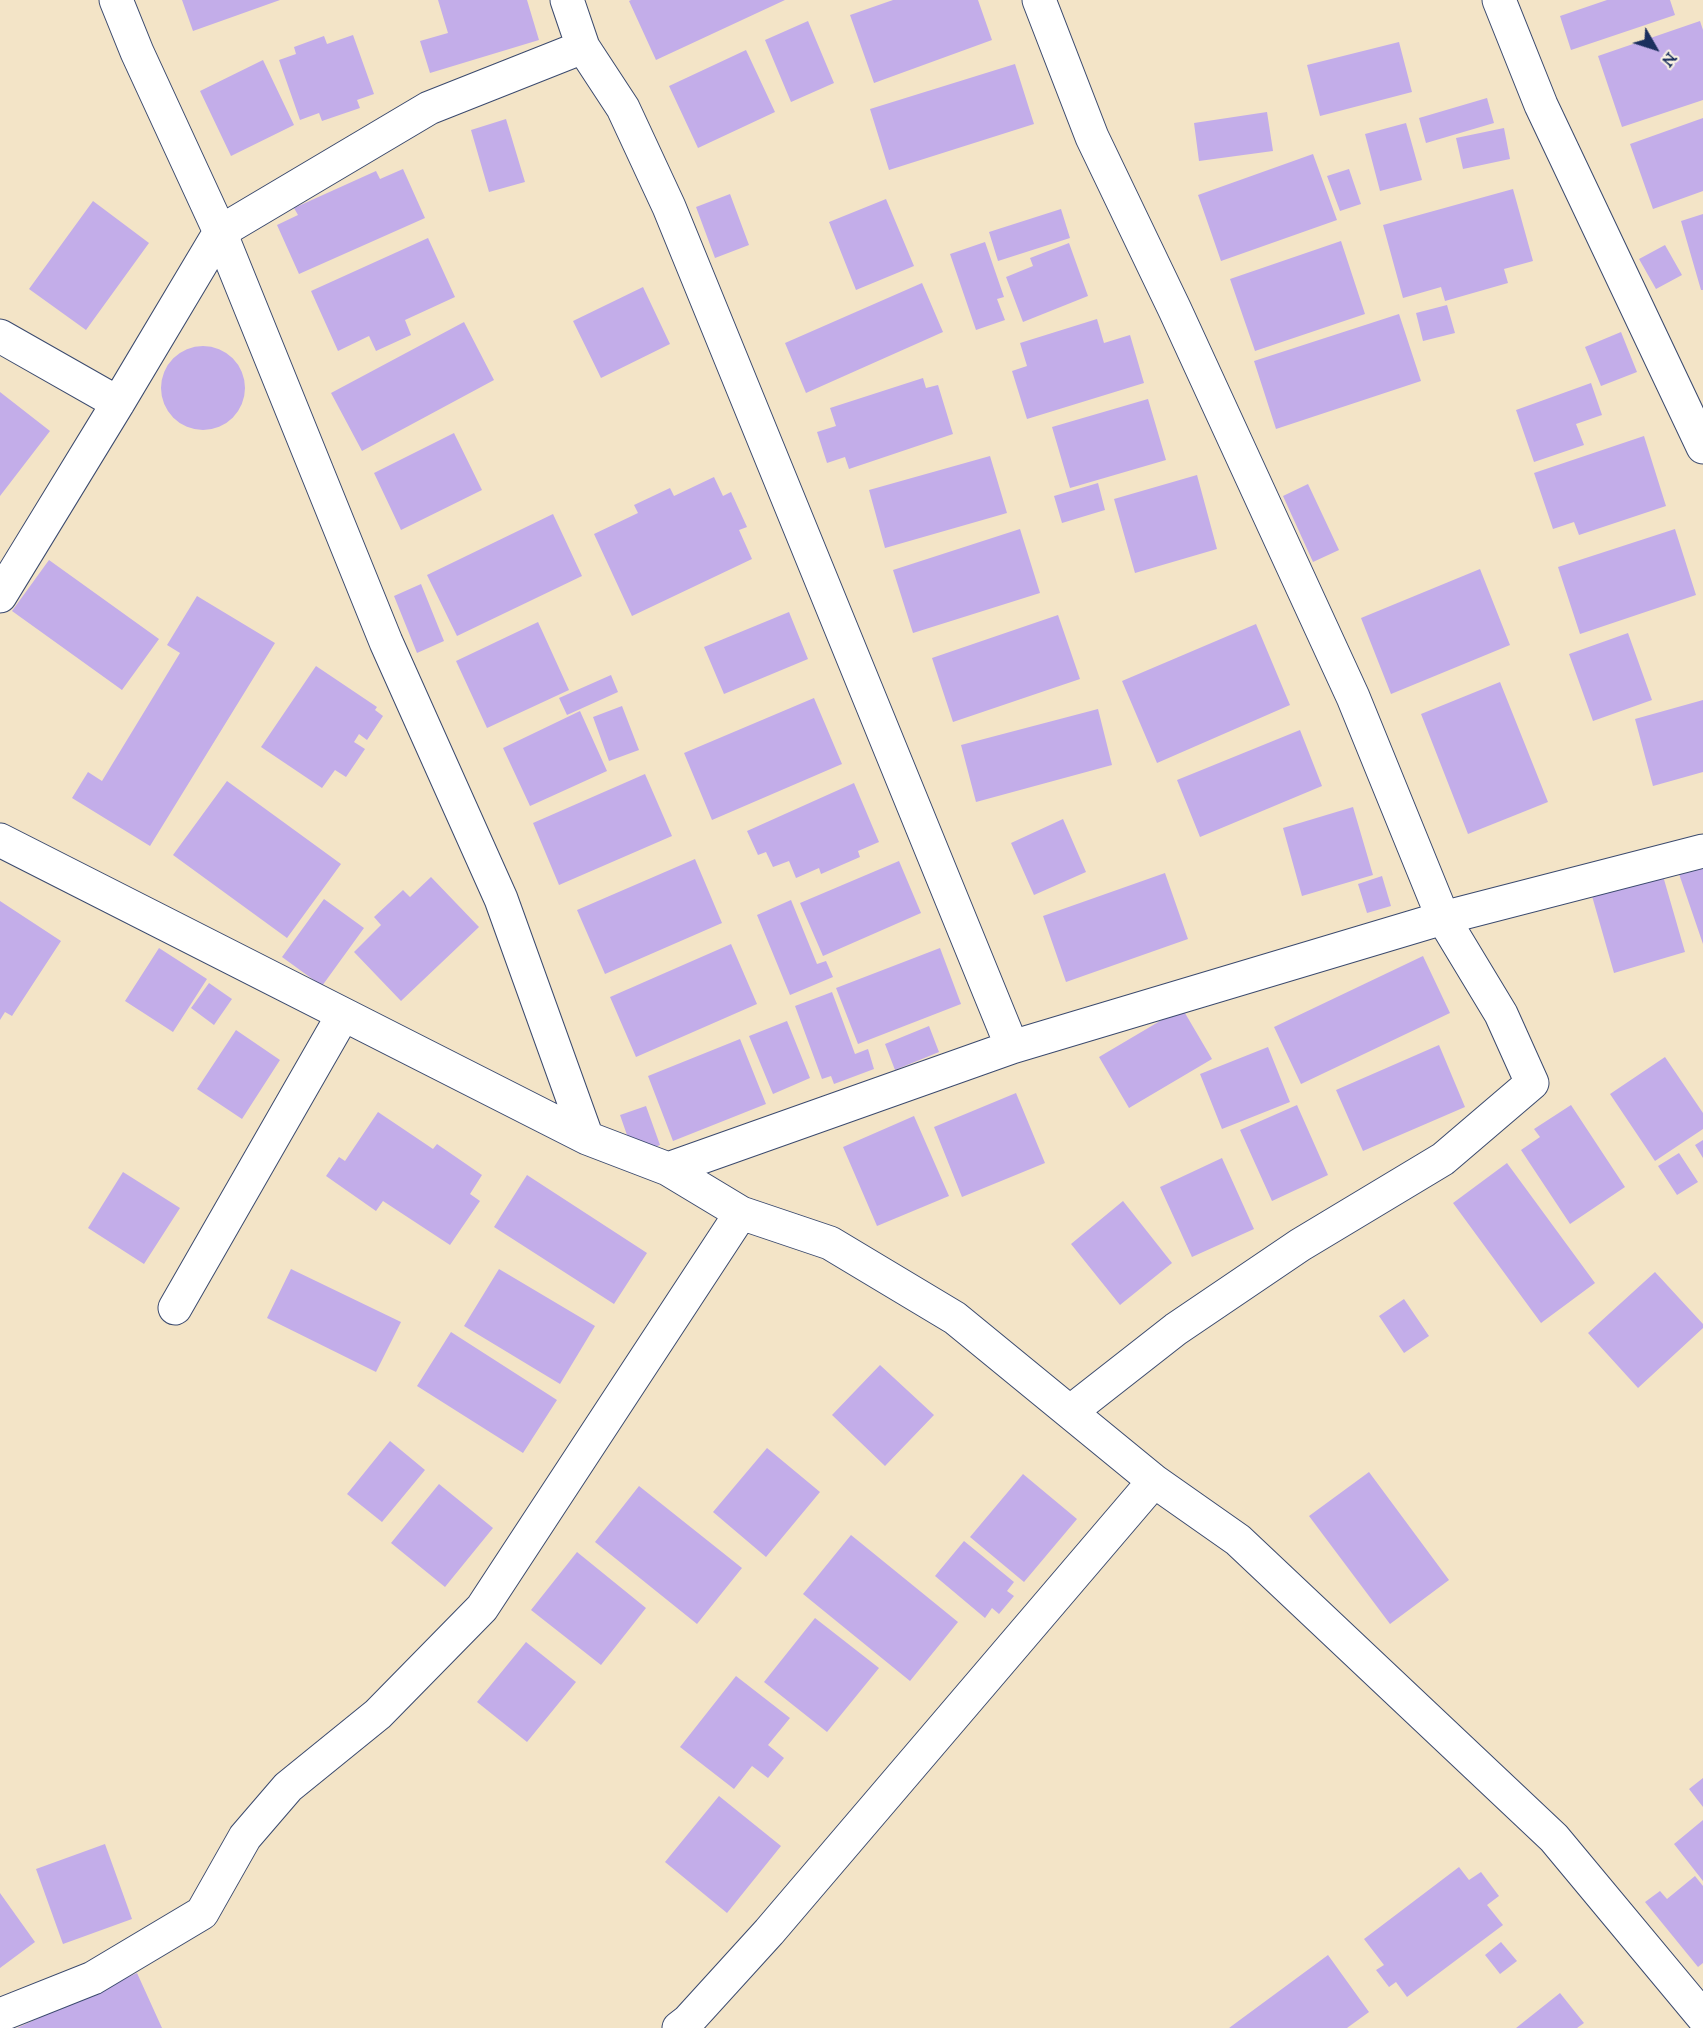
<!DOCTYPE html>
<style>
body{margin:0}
#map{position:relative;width:1703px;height:2028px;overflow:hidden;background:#f3e4c7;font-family:"IM FELL DW Pica",serif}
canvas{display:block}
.north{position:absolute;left:1625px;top:18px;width:60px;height:60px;-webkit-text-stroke:4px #fcf5e5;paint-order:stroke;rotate:129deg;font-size:16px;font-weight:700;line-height:24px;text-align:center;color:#1b2f5e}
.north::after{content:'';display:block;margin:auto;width:21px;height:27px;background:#1b2f5e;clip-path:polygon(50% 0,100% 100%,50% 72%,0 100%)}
</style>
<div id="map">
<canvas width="1703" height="2028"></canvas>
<div class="north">N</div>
</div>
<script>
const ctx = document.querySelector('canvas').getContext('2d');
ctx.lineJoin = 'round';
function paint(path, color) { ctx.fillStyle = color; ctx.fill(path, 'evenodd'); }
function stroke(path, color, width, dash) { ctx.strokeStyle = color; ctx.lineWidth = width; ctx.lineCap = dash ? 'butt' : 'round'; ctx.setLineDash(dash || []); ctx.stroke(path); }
paint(new Path2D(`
 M182,0H280L193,31Z
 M438,0H527L539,40L430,73L420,41L448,33Z
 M631,0H785L656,60L629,1Z
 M893,0H978L992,40L874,83L850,15Z
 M1607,0H1670L1675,15L1571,50L1560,16Z
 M808,21L834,83L791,102L765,40Z
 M1700,21L1703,30V100L1622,127L1598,56Z
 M353,35L374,94L357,100L360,108L322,121L319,113L300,120L279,60L296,54L294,47L324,36L327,44Z
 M1399,42L1412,92L1320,116L1307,65Z
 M746,50L775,112L698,148L669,86Z
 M263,60L294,125L231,156L200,91Z
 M1015,64L1034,124L889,170L870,109Z
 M1487,98L1494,123L1426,143L1419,118Z
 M1267,112L1273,151L1199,161L1194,123Z
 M1703,118V191L1653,209L1630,144Z
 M506,119L525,182L489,192L471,130Z
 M1406,123L1422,180L1380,191L1365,134Z
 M1504,128L1510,159L1463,169L1456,138Z
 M1313,154L1337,220L1221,261L1198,195Z
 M403,169L425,218L299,274L277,225L298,215L294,208L376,171L380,179Z
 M1349,169L1361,204L1340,211L1327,176Z
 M1513,189L1533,261L1504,269L1508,283L1445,301L1441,287L1403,298L1383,225Z
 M730,194L749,245L715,258L696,207Z
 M886,199L914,266L856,290L829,222Z
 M93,201L149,243L86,330L29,289Z
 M1061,209L1070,238L998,261L989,232Z
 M1703,214V290H1701L1681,221Z
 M428,238L455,297L405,320L411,335L376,351L369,336L338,351L311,291Z
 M1341,241L1365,314L1255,351L1230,279Z
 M985,242L1004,297L997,299L1005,320L976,330L950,254Z
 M1069,243L1088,296L1023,322L1006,277L1033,266L1030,258Z
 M1665,245L1682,275L1656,289L1639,259Z
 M922,283L943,332L806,393L785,343Z
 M643,287L670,344L601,378L573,321Z
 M1447,305L1455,333L1423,341L1416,313Z
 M1399,314L1421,381L1276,429L1254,361Z
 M1097,319L1104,343L1130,335L1144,383L1027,419L1012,371L1027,366L1020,343Z
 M464,322L494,380L362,451L331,393Z
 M1621,332L1637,372L1601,386L1585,347Z
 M161 388a42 42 0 1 1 84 0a42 42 0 1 1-84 0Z
 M923,378L926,388L938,385L953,434L849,469L845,457L827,463L817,432L836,426L830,408Z
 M1591,383L1602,415L1576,424L1584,445L1534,462L1516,410Z
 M0,392L50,431L0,496Z
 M1148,399L1166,460L1070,488L1052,427Z
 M454,433L482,490L401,530L374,473Z
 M1644,436L1666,506L1579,535L1574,522L1553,529L1534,473Z
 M990,456L1007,513L885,548L869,490Z
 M1197,475L1217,549L1135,573L1114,499Z
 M714,477L723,496L731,492L747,527L739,530L752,559L632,616L594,534L638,513L634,505L670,488L674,496Z
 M1098,483L1105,510L1062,523L1054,496Z
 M1308,484L1339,550L1313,562L1283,496Z
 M553,514L582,576L457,636L427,575Z
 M1020,529L1040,593L913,633L893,570Z
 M1675,529L1696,595L1580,634L1558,567Z
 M49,560L159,639L122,690L12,611Z
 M1480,569L1510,645L1391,694L1361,618Z
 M421,584L444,641L417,653L394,596Z
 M197,596L275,643L150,846L72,798L88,772L102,781L180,653L167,645Z
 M789,612L808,659L724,694L704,647Z
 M1058,615L1080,679L953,722L932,658Z
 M538,622L569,690L487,728L456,661Z
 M1256,624L1290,705L1157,763L1122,681Z
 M1628,633L1652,700L1593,721L1569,654Z
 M316,666L377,707L375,710L383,716L367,740L359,734L354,742L365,749L346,777L335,770L322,788L261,747Z
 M611,675L618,692L567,715L559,698Z
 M1500,682L1548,802L1468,834L1421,714Z
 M814,698L842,764L712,820L684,753Z
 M1703,700V772L1653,786L1635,719Z
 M622,706L639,750L609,761L593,717Z
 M1098,709L1112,765L976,802L961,745Z
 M580,711L607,771L530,806L503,748Z
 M1300,730L1322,786L1200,837L1177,780Z
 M645,774L672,836L559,885L533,823Z
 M227,781L341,864L287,938L173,855Z
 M854,783L879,842L858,851L860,857L821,874L819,868L796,878L789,861L773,867L766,852L758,855L747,831Z
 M1353,807L1373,875L1302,896L1283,828Z
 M1063,819L1086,872L1034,895L1011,843Z
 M695,859L722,923L605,974L577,910Z
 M899,861L921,913L823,956L800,903Z
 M1703,865V944L1679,874Z
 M1165,873L1188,939L1066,982L1043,916Z
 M1382,876L1391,906L1367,913L1358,884Z
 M1663,876L1685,952L1614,973L1592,896Z
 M431,877L479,927L401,1001L354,952L381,925L374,917L403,890L410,897Z
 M324,899L364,928L322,986L282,957Z
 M791,900L817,964L826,961L833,977L790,995L757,915Z
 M0,901L61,941L12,1016L5,1012L0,1020Z
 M731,944L757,1004L636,1057L610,997Z
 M159,948L207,979L173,1032L125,1001Z
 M940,948L961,1004L858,1044L836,988Z
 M1423,956L1450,1013L1301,1084L1274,1027Z
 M209,983L232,999L214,1025L191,1008Z
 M832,992L855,1054L868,1049L874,1069L834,1084L831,1076L822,1079L795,1006Z
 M1182,1008L1212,1059L1129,1108L1099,1057Z
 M787,1021L810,1078L773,1094L749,1036Z
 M929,1026L939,1052L895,1070L885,1044Z
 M236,1030L280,1060L242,1119L197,1089Z
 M740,1039L766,1104L673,1141L648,1076Z
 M1439,1045L1465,1107L1363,1151L1336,1090Z
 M1268,1047L1290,1102L1222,1129L1200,1074Z
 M1665,1057L1703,1113V1129L1655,1161L1610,1094Z
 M1016,1093L1045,1163L962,1197L934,1127Z
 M1297,1105L1328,1175L1272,1201L1240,1130Z
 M1571,1105L1625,1187L1570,1224L1521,1150L1540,1137L1534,1129Z
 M646,1106L660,1145L634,1155L620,1115Z
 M378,1112L433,1149L437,1144L482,1175L470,1194L480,1201L450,1245L383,1201L376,1211L326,1176L339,1157L345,1161Z
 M914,1116L949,1196L877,1226L843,1147Z
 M1703,1140V1158L1695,1145Z
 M1679,1153L1698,1182L1677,1195L1658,1166Z
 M1222,1158L1254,1229L1192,1257L1160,1187Z
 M1507,1163L1595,1283L1541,1323L1453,1203Z
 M123,1172L180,1208L144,1264L88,1228Z
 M527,1175L647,1253L614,1304L494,1227Z
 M1123,1201L1172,1263L1120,1305L1071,1244Z
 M291,1269L401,1322L376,1372L267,1318Z
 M499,1269L595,1326L560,1384L464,1326Z
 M1655,1272L1703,1324V1328L1638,1388L1588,1333Z
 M1404,1299L1429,1336L1404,1353L1379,1316Z
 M451,1332L557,1400L523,1453L417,1386Z
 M880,1365L934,1415L885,1466L832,1415Z
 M390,1441L425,1470L382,1522L347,1494Z
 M767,1448L820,1492L766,1557L713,1512Z
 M1369,1472L1449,1580L1390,1624L1309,1516Z
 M1023,1474L1077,1519L1024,1582L970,1537Z
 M439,1484L493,1528L445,1587L391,1543Z
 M639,1486L742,1568L697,1624L595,1542Z
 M851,1535L958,1622L910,1681L803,1594Z
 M964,1541L1014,1582L1007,1591L1014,1596L999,1614L992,1608L985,1618L935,1576Z
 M577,1552L646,1608L601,1665L531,1610Z
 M815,1618L879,1668L827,1732L764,1682Z
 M526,1642L576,1682L527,1742L477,1702Z
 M736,1676L790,1718L768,1745L784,1758L768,1778L752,1766L734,1789L680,1747Z
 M1703,1778V1807L1689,1789Z
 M719,1796L781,1846L727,1913L665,1862Z
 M1703,1820V1881L1674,1844Z
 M105,1844L132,1919L63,1944L36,1869Z
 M1459,1867L1469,1880L1481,1872L1499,1896L1487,1905L1503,1925L1407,1997L1396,1982L1389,1987L1376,1970L1384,1965L1364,1939Z
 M1695,1876L1703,1886V1963L1698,1967L1645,1902L1660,1891L1667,1899Z
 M0,1893L35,1942L0,1968Z
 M1501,1942L1517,1961L1500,1974L1485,1955Z
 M1328,1955L1369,2012L1347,2028H1229Z
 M137,1973L162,2028H17Z
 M1560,1993L1584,2023L1577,2028H1516Z`), '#c3ade9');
const minor = new Path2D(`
 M116,0L137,52L220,232L386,642L501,899L587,1138
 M567,0L583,47L623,108L669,207L1012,1047
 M1039,0L1092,137L1175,310L1353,697L1443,918L1501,1014L1532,1083L1443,1159L1300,1245L1176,1329L1070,1412
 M1499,0L1541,105L1703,447
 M0,336L118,403
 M0,596L118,403L220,232L429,108L583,47
 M0,840L587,1138L668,1169L741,1213L830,1243L955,1318L1154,1481L1238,1540L1554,1838L1703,2017
 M668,1169L1012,1047L1443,918L1703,851
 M175,1308L343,1015
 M0,2015L93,1978L202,1913L245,1837L288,1787L378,1714L482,1608L741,1213
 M679,2028L688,2021L769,1932L1154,1481`);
stroke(minor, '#3b4a6e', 35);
stroke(minor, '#fff', 33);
</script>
